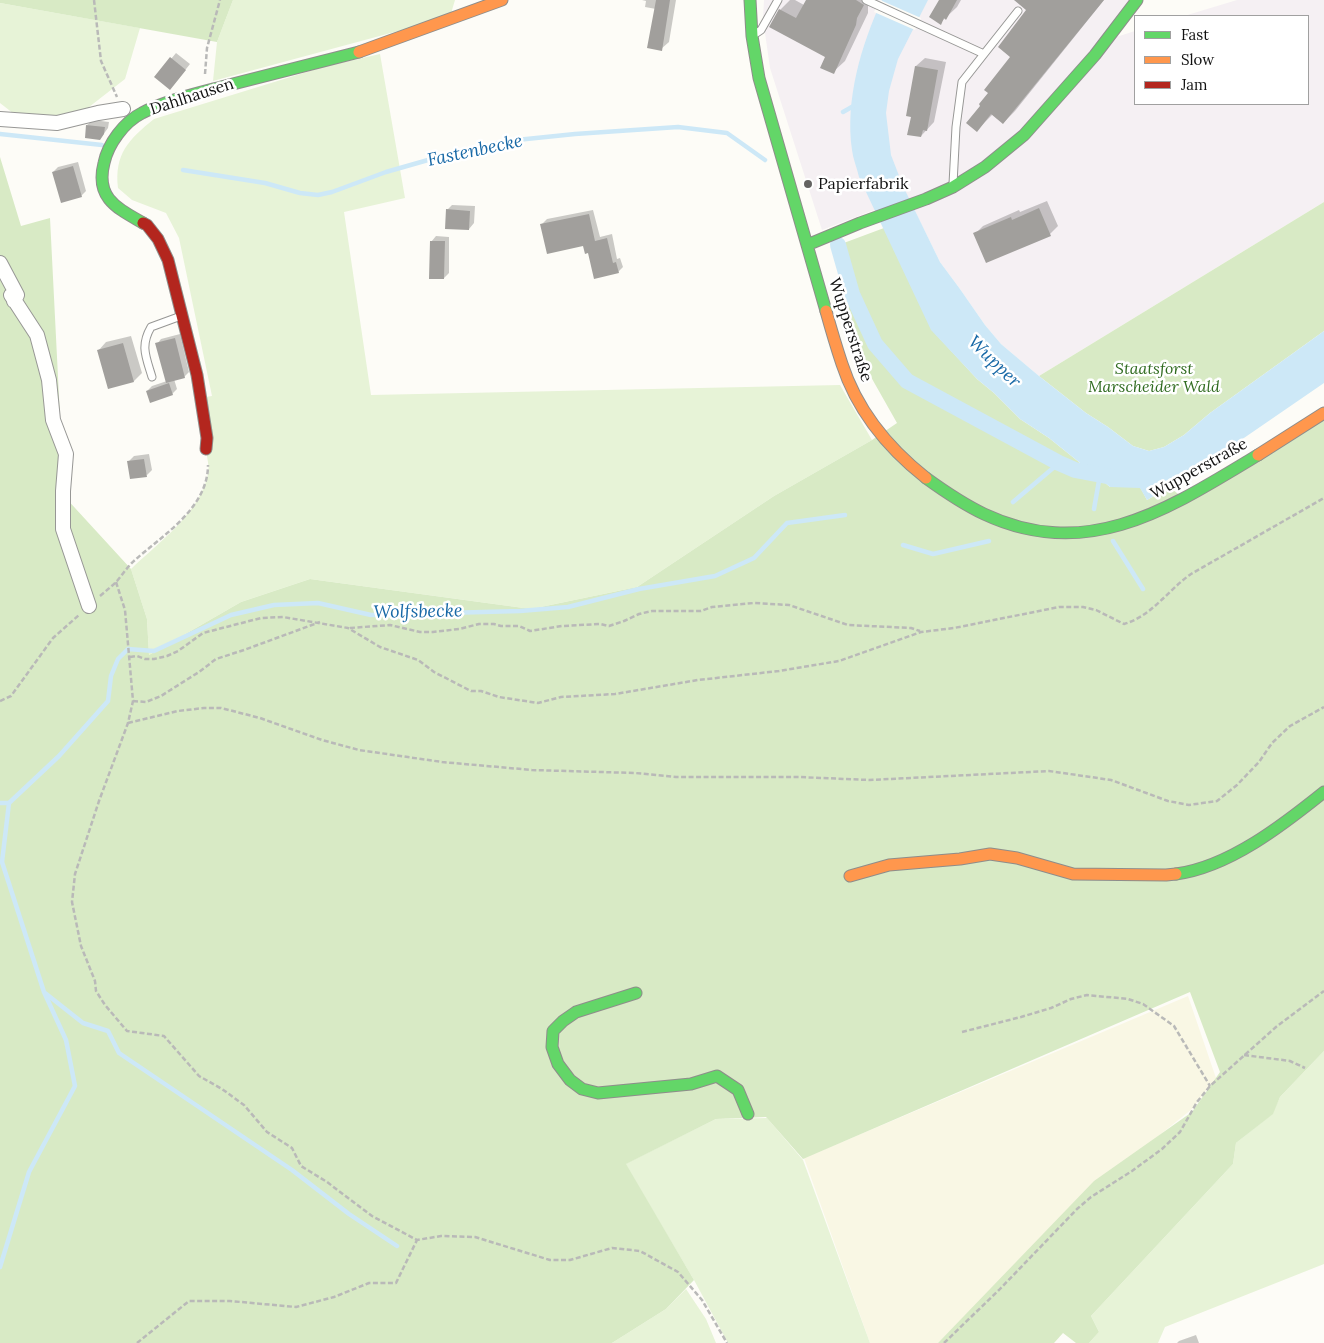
<!DOCTYPE html>
<meta charset="utf-8">
<style>
body{margin:0}
#map{position:relative;width:1324px;height:1343px;overflow:hidden;background:#fdfcf7;font-family:Lora,serif}
canvas{display:block}
.legend{position:absolute;left:1134px;top:15px;width:175px;height:90px;box-sizing:border-box;background:#fff;border:1px solid #a0a0a0;margin:0;padding:6px 9px;list-style:none;font-size:15px;color:#111}
.legend li{display:flex;align-items:center;gap:10px;height:25px}
.legend b{width:25px;border:1px solid #a0a0a0}
</style>
<div id="map">
<canvas width="1324" height="1343"></canvas>
<ul class="legend">
<li><b style="height:6px;background:#63d668"></b>Fast</li>
<li><b style="height:6px;background:#ff974d"></b>Slow</li>
<li><b style="height:6px;background:#b3261e"></b>Jam</li>
</ul>
</div>
<script>
const ctx = document.querySelector('canvas').getContext('2d');
ctx.lineJoin = 'round';
function paint(path, color) { ctx.fillStyle = color; ctx.fill(path, 'evenodd'); }
function stroke(path, color, width, dash) { ctx.strokeStyle = color; ctx.lineWidth = width; ctx.lineCap = dash ? 'butt' : 'round'; ctx.setLineDash(dash || []); ctx.stroke(path); }
function drawText(font, color, halo, rows, align = 'center') {
  ctx.font = font + ' Lora,serif'; ctx.lineWidth = 5; ctx.setLineDash([]); ctx.textBaseline = 'middle'; ctx.strokeStyle = halo; ctx.fillStyle = color; for (const [text, x, y, turn = 0] of rows) {
    ctx.save(); ctx.translate(x, y); ctx.rotate((+turn || 0) * Math.PI / 180); ctx.textAlign = isNaN(turn) ? turn : align; if (halo) ctx.strokeText(text, 0, 0); ctx.fillText(text, 0, 0); ctx.restore();
  }
}
paint(new Path2D(`
 M764,0H1136L1113,38L1135,31V104H1308V16H1184L1237,0H1324V202L1039,376L1001,344L985,325L960,289L940,262L908,197L822,230L770,68L763,19Z`), '#f5f0f3');
paint(new Path2D(`
 M1188,996L1216,1078L1192,1109L1126,1162L938,1343H870L804,1158Z`), '#f9f7e4');
paint(new Path2D(`
 M233,0H455L450,17L213,81L217,42Z
 M0,3L140,28L125,79L80,114L23,121L0,103Z
 M380,54L405,198L344,212L371,395L840,385L872,440L774,496L637,587L531,609L310,579L241,602L149,655L147,619L131,569C158,543 200,513 208,474C210,465 206,456 206,447C204,431 205,414 205,397L212,396L179,238L166,213L132,200L118,188C114,154 129,139 154,119L323,67Z
 M1324,1051V1264L1165,1327L1158,1343H1089L1099,1332L1091,1316L1233,1164L1236,1143L1272,1114L1280,1097Z
 M767,1118L803,1160L870,1343H728L694,1280L625,1164L716,1119Z
 M686,1289L706,1319L716,1343H612L666,1309Z`), '#e7f3d7');
paint(new Path2D(`
 M0,0H233L217,42L0,3Z
 M0,157L21,226L50,218L64,496L131,569L147,619L149,655L241,602L310,579L531,609L637,587L774,496L872,440L897,423L858,354L833,247L884,228L932,330L977,379L994,393L1020,419L1049,438L1110,487H1140L1147,500L1169,487L1185,499L1324,411V1051L1280,1097L1273,1114L1236,1143L1233,1164L1091,1316L1099,1332L1089,1343H1076L1063,1333L1054,1343H938L1094,1181L1192,1112L1220,1072L1190,992L803,1159L766,1117L716,1119L626,1164L694,1280L666,1309L612,1343H0Z
 M1324,202V331L1210,413L1184,435L1164,447L1149,451L1133,446L1108,427L1086,413L1039,376Z`), '#d8eac5');
paint(new Path2D(`
 M882,0H928L898,59L889,91L886,113L891,155L903,186L940,262L960,289L985,325L1001,344L1039,376L1086,413L1108,427L1133,446L1149,451L1164,447L1184,435L1210,413L1324,331V383L1193,473L1147,500L1140,488L1110,487L1049,438L1020,419L994,393L977,379L931,330L859,177C857,168 853,159 852,150C845,100 861,45 882,0Z`), '#cde8f7');
paint(new Path2D(`
 M880,0L921,18L915,30L874,12Z`), '#fdfcf7');
paint(new Path2D(`
 M642,0H676L669,42L661,49L656,9L645,7L646,1Z
 M790,0H795L804,5L807,0H871L868,5V13L845,61L833,72L827,57L780,10Z
 M940,0H961L957,7L940,23Z
 M1016,0H1104L1015,111L1003,123L993,114L977,130L989,93L1012,57L1028,10Z
 M176,53L190,64L175,83L156,77Z
 M925,58L946,62L934,122L921,136L912,116L916,66Z
 M93,120L109,122L108,128L100,139L87,125Z
 M78,162L86,191L81,196L53,172L58,167Z
 M1047,201L1058,226L1050,234H975L983,226L1019,210L1020,212Z
 M452,205L475,206L474,223L469,229L447,210Z
 M593,210L600,237L612,234L617,259L620,258L623,267L618,272L589,251L584,244L542,224L547,219Z
 M436,236L449,237V273L444,278L431,242Z
 M180,334L189,372L184,377L174,379L177,389L172,394L147,391L152,386L167,381L157,344L161,339Z
 M131,336L142,373L134,381L109,387L98,351L106,342Z
 M149,454L152,470L147,475L129,461L134,456Z
 M1196,1335L1199,1343H1177L1179,1341Z`), '#0003');
stroke(new Path2D(`
 M843,112L857,104
 M0,134L102,145
 M183,170L265,183L300,193L318,195L332,192L386,172L435,158L507,141L575,134L678,127L727,133L765,160
 M1013,502L1059,463
 M1094,509L1100,475
 M1113,541L1143,589
 M903,545L933,554L989,541
 M0,803H9L59,756L108,701L111,676L118,659L128,649L154,651L231,615L274,605L318,603L371,615L520,611L568,607L639,589L715,576L754,558L787,523L845,515
 M45,993L83,1023L108,1031L119,1053L292,1170L349,1214L397,1246
 M0,1267L29,1172L75,1086L66,1040L44,992L2,862L9,803`), '#cde8f7', 4.5);
stroke(new Path2D(`
 M838,245L852,294L875,344L907,381L1059,463L1075,470L1112,477`), '#cde8f7', 16);
paint(new Path2D(`
 M656,0H670L662,51L647,48Z
 M806,0H856L864,5L857,18L856,25L834,74L820,68L825,57L769,27L779,9L796,18Z
 M939,0H957L946,20L944,18L941,25L929,17Z
 M1014,0H1104L1003,124L991,114L977,132L966,123L980,106L979,104L988,93L984,90L1010,57L998,47L1026,10Z
 M170,57L186,70L170,90L154,77Z
 M915,66L938,70L927,131L923,130L921,137L907,135L911,117L906,116Z
 M86,125L105,127L104,134L100,140L85,138Z
 M73,166L82,197L61,203L52,172Z
 M1039,208L1051,236L986,263L973,233L1011,217L1012,220Z
 M446,209L470,211L469,230L445,229Z
 M589,214L595,241L607,238L613,263L616,262L619,273L594,279L588,253L585,254L583,246L547,254L540,224Z
 M430,241H445L444,279H429Z
 M175,338L185,378L166,383L155,343Z
 M123,343L134,382L108,389L97,350Z
 M169,383L173,395L150,403L146,391Z
 M144,459L147,477L130,479L127,461Z`), '#a19f9c');
const lane = new Path2D(`
 M866,0L984,54L962,82L956,127L953,184
 M755,34L761,30L778,0
 M984,54L1018,11
 M152,377C146,357 140,346 151,327L181,316`);
const street = new Path2D(`
 M0,119L57,123L98,113L123,109
 M0,263L17,295L14,301
 M11,295L37,335L49,380L53,420L66,454L63,491V529L89,606`);
const fast = new Path2D(`
 M750,0L752,36L759,78L826,311
 M143,223C117,208 95,198 104,163C108,144 124,122 142,113C166,100 203,92 229,85C273,74 316,63 359,52
 M807,245L860,223L926,199L953,187L985,167L1024,135L1095,55L1137,0
 M926,478C944,491 963,504 984,514C1088,563 1170,508 1258,455
 M1176,874C1229,867 1283,825 1324,792
 M636,993L576,1012L563,1021L553,1031L552,1047L558,1064L570,1080L582,1089L598,1093L691,1084L717,1076L738,1090L748,1114`);
const slow = new Path2D(`
 M359,52L502,0
 M826,311C831,329 836,346 842,364C857,410 888,448 926,478
 M1258,455L1324,413
 M850,876L889,865L960,859L990,854L1017,858L1073,874L1166,875L1176,874`);
const jam = new Path2D(`
 M143,223L147,225L158,239L168,260L197,375L207,438L206,449`);
stroke(lane, '#979795', 9);
stroke(street, '#979795', 16);
stroke(fast, '#8e8d8b', 13);
stroke(slow, '#8e8d8b', 13);
stroke(jam, '#8e8d8b', 13);
stroke(new Path2D(`
 M94,0L101,61L117,97
 M205,74L207,48L220,0
 M116,582L125,610L133,701L128,723L99,801L75,874L72,902L81,946L95,981L96,991L105,1005L127,1031L164,1036L199,1076L222,1089L244,1105L267,1132L292,1148L301,1166L327,1182L372,1216L417,1240L441,1236L475,1237L550,1260H570L612,1248L640,1251L678,1272L702,1300L727,1343
 M100,596C106,591 112,586 117,581C123,574 128,566 135,560C163,535 208,508 208,465
 M350,628L390,625L420,632H433L459,629L479,624H494L501,626H519L530,631L562,626L600,624L609,626L624,621L639,614L652,611H701L712,607L754,603L789,605L848,625L911,628L920,631
 M130,657L137,656L145,659H154L167,656L178,651L203,633L261,618L283,617L348,628L380,647L418,660L434,672L471,691H481L499,697L538,703L561,697L615,694L698,680L779,671L839,661L921,632L954,628L1059,607H1083L1096,610L1124,624C1152,616 1168,590 1191,574L1324,498
 M0,701L11,696L53,638L79,615
 M133,701L146,702L161,696L199,672L216,659L244,650L320,622
 M128,723L178,711L204,708H221L260,718L322,740L359,750L442,762L532,770L635,773L676,777H799L869,780L1049,771L1111,780L1168,801L1189,805L1217,801L1237,785L1259,762L1272,743L1290,726L1324,707
 M962,1032L1021,1017L1051,1008L1071,999L1087,995L1128,999L1143,1004L1174,1026L1210,1086
 M1244,1055L1290,1061L1305,1068
 M137,1343L189,1301H230L296,1307L334,1297L369,1283H396L417,1240
 M944,1343L999,1290L1077,1209L1091,1197L1132,1171L1162,1149L1180,1132L1197,1102L1210,1086L1276,1027L1324,991`), '#b9b9b8', 2.5, [5, 2.5]);
stroke(lane, '#fffffe', 7);
stroke(street, '#fffffe', 14);
stroke(fast, '#63d668', 11);
stroke(slow, '#ff974d', 11);
stroke(jam, '#b3261e', 11);
for (const [x, y, r, color] of [
 [808,184,5,"#646362"]
]) { const dot = new Path2D(); dot.arc(x, y, r, 0, 2 * Math.PI); ctx.fillStyle = color; ctx.fill(dot); stroke(dot, '#fff', 2); }
drawText('16px', '#111', '#fff', [
 ["Dahlhausen",192,97,-18],
 ["Wupperstraße",850,330,72],
 ["Wupperstraße",1199,469,-29]
]);
drawText('16px', '#111', '#fff', [
 ["Papierfabrik",818,184]
], 'left');
drawText('italic 16px', '#2f6b1f', '#fff', [
 ["Staatsforst",1154,369],
 ["Marscheider Wald",1154,387]
]);
drawText('italic 18px', '#1768a6', '#fff', [
 ["Fastenbecke",475,151,-12],
 ["Wupper",994,362,44],
 ["Wolfsbecke",418,612,-1]
]);
</script>
